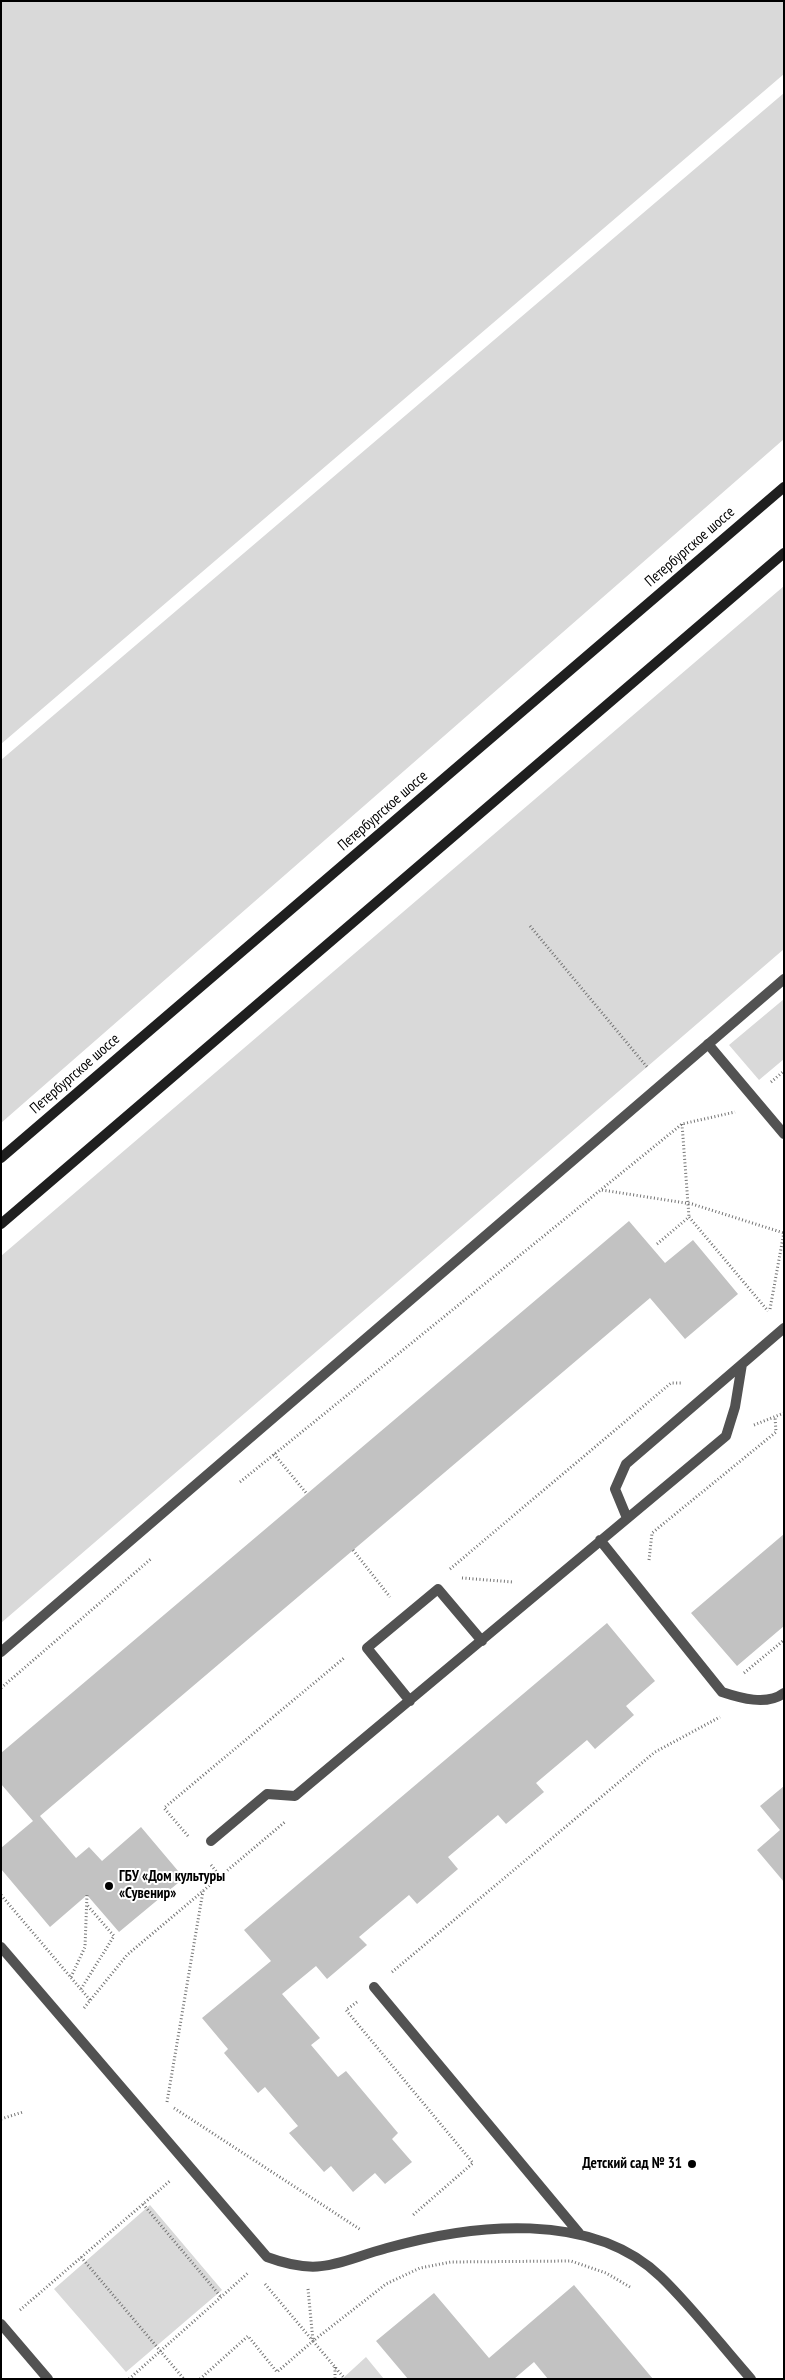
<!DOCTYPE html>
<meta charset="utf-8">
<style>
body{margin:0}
#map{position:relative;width:785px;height:2380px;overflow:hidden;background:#fff;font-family:"PT Sans Narrow",sans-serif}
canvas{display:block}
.frame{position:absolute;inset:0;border:2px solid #000;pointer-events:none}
</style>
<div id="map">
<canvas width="785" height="2380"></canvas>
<div class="frame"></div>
</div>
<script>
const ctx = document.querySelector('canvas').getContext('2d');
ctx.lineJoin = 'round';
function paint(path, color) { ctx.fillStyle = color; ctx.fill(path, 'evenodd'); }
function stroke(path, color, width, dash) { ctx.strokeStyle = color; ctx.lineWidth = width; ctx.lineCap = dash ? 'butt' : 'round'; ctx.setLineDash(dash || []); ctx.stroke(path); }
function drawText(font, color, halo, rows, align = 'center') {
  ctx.font = font + ' "PT Sans Narrow",sans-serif'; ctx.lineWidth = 4; ctx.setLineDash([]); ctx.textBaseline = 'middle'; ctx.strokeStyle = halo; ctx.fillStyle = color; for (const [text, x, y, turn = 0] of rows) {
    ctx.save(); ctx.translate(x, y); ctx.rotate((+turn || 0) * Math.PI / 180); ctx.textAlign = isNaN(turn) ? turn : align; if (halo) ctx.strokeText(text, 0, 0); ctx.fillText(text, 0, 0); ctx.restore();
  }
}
paint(new Path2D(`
 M1,1H784V74L1,744Z
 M784,93V439L1,1123V760Z
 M784,586V949L1,1623V1256Z
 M784,999V1059L759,1080L729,1045Z
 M150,2205L222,2290L126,2372L54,2289Z
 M366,2357L384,2379H342Z`), '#d9d9d9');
paint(new Path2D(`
 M629,1221L665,1263L693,1240L738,1294L685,1339L650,1298L40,1816L76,1858L89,1847L102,1861L141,1827L184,1878L119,1932L87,1895L50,1927L1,1869V1848L33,1821L1,1784V1753Z
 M784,1534V1626L737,1666L691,1613Z
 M607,1623L655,1681L626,1706L634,1715L595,1749L587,1740L536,1783L544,1792L506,1824L498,1815L448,1857L458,1869L417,1904L409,1895L359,1937L367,1945L327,1979L316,1966L282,1994L320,2038L311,2045L338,2077L346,2071L398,2133L392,2139L412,2162L385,2184L375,2173L353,2192L331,2166L324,2172L289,2133L298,2126L265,2087L258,2093L224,2053L228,2049L202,2018L271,1961L244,1930Z
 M784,1786V1882L757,1850L780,1830L760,1806Z
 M574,2285L653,2379H548L534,2362L514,2379H408L376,2341L434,2293L489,2358Z`), '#c2c2c2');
stroke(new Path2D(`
 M530,926L647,1067
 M771,1082L784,1071
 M682,1124L689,1217
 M602,1190L692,1204L784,1233
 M657,1244L689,1217L768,1311
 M770,1309L784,1232
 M754,1425L784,1413
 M274,1454L307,1494
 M240,1482L682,1124L735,1112
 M353,1550L390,1597
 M649,1560L652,1533L776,1432L775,1417
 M450,1569L671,1383H682
 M462,1578L513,1582
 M744,1673L784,1640
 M1,1688L152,1558
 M188,1836L164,1808L344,1658
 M211,1865L220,1876
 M1,1895L90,2000
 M392,1972L655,1752L720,1717
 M71,1977L85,1947L87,1895
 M81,1989L114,1936L87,1905
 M357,2002L346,2010L473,2163L413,2215
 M84,2008L127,1955L286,1821
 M167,2102L203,1891
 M174,2108L361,2230
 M1,2119L23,2112
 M143,2204L221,2297
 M81,2257L184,2379
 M265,2284L313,2341L386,2284L420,2268L451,2262L571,2261L606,2273L630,2287
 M308,2289L313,2341L345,2379
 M20,2310L171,2180
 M335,2367V2379
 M129,2379L248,2273
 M200,2379L248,2336L277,2372L313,2341`), '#747474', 3, [1, 2.5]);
stroke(new Path2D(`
 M708,1044L784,1134
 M627,1518L615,1489L626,1464L784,1328
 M600,1540L722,1692C740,1698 767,1706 784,1693
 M410,1701L367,1648L438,1589L482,1641
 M211,1841L267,1794L295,1796L726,1436L735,1407L742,1364
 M1,1947L267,2257C321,2277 336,2262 387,2248C472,2224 592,2210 661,2277C693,2308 721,2345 751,2379
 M374,1987L579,2233
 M1,2324L48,2379`), '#525252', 10);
stroke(new Path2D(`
 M1,1652L784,979`), '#525252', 10);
stroke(new Path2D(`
 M1,1158L784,487
 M1,1224L784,553`), '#1f1f1f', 10);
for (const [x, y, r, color] of [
 [109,1886,5,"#000"],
 [692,2164,5,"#000"]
]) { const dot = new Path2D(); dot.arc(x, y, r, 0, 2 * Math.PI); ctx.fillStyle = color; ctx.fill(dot); stroke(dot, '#fff', 2); }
drawText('15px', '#000', '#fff', [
 ["Петербургское шоссе",690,547,-41],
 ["Петербургское шоссе",383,811,-41],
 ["Петербургское шоссе",75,1074,-41]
]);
drawText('bold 15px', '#000', '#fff', [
 ["ГБУ «Дом культуры",119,1877],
 ["«Сувенир»",119,1894],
 ["Детский сад № 31",682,2164,"right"]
], 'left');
</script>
